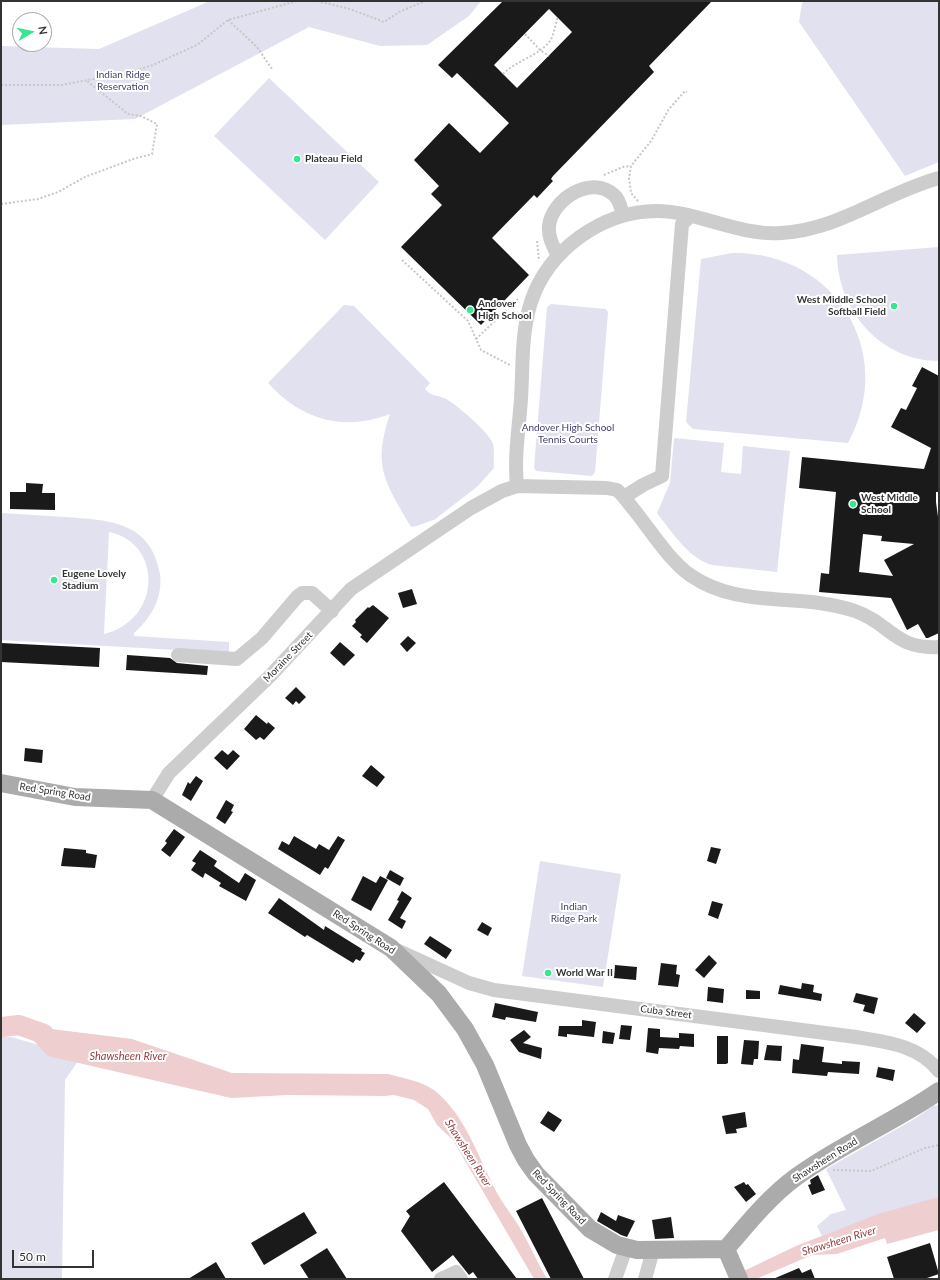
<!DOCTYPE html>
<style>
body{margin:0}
#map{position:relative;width:940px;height:1280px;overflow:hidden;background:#fff;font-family:Lato,sans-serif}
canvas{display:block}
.frame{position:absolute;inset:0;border:2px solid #333;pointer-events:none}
.north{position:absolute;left:12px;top:12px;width:40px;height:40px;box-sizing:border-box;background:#fff;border:1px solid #adadad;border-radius:50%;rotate:81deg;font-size:11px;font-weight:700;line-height:16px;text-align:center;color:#333}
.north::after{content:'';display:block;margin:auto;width:14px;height:18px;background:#37e78f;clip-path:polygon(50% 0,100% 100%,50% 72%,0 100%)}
.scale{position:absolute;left:12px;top:1250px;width:82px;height:18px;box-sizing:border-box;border:2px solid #333;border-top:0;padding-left:5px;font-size:12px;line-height:14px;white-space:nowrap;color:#333;-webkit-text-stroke:3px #fff;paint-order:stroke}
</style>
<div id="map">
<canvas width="940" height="1280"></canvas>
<div class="frame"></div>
<div class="north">N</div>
<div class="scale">50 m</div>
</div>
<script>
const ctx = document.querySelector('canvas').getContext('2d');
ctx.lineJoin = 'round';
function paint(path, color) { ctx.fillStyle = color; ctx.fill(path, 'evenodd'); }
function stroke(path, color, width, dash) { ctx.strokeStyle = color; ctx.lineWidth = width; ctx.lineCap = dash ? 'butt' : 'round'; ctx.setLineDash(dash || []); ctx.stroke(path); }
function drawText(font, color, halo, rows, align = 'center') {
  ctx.font = font + ' Lato,sans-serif'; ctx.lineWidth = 4; ctx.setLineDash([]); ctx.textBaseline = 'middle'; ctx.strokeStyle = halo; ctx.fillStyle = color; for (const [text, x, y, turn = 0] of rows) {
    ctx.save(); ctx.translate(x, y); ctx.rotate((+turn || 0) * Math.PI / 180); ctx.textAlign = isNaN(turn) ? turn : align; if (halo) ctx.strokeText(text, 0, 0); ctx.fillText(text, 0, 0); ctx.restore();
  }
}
paint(new Path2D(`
 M210,1H481L469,16L427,45L380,46L309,27L135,119L1,125V46L99,49Z
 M805,1H939V162L905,176L799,22L802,3Z
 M269,78L379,182L325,240L214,136Z
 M939,247V361C881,361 838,311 837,255Z
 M732,253C835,251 898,353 848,443L693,429L686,422L701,259Z
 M551,304L606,309L608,312L595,472L592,476L536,471L534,468L547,307Z
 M344,305L354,306L430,383L425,389C431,396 436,395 444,398C454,402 490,433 493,444C495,451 493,461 494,468L478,486L434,520C426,522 419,526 411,527C385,482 372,467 390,414C343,432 302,420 268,383Z
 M674,438L724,443L721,472L741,474L743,446L790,451L777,572L712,565C688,558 672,532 657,513L670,483Z
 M1,513C22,514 44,516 65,517C108,520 151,521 160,574C163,598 151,618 134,633V636L229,642V653L1,640ZM109,532C163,543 162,620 104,634Z
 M540,861L621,874L603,987L522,976Z
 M1,1036L11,1037L81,1057L65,1080L62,1279H1Z
 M939,1105V1203L853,1224L822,1236L817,1226L831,1214L846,1210L826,1169L916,1118L933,1106Z`), '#e2e1ef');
paint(new Path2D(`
 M19,1025L132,1039L232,1073L388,1074C403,1078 421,1081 434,1090C468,1117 479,1162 500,1198C506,1208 514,1218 520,1228C530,1245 537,1262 547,1279H534L453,1140L437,1125L428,1109L414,1100L394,1095L385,1096L287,1095L231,1098L48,1056Z
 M939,1197V1230L887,1244L885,1238L837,1254L812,1255L756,1279H727L796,1246L878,1214Z`), '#eececf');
stroke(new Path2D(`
 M1,1027L19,1025L44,1034`), '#eececf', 20);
paint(new Path2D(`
 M503,1H712L649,66L654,72L553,176L551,179L553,181L537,198L534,195L492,238L529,275L481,325L401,247L442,205L431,194L439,186L414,160L449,123L480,153L509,123L457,73L452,78L438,65ZM549,9L572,32L517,88L494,65Z
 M922,367L939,376V492H936V502L939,524V633L928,638H926L918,624L907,630L891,598L819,592L821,573L829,574L836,492L799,488L802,457L924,469L931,448L891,427L901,408L906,410L917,388L912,386ZM863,534L882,536L881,541L914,544L884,560L893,576L859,572Z
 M26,483L43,484L42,493H55V510L10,509V492H26Z
 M412,589L417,604L403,608L398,593Z
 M373,605L389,618L367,643L360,637L362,635L352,626L356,622L355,620L368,607L369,608Z
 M408,636L416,643L407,652L400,644Z
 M340,642L355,655L344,666L330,653Z
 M1,643L100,648L99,667L1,662Z
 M127,655L170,658L177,663L208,666L207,675L126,670Z
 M296,687L306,697L299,704L296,701L293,705L285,698Z
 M256,715L267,724L268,722L275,728L264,740L260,737L256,740L244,729Z
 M25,748L43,750L42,763L24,761Z
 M222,750L228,755L233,750L240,756L227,770L214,758Z
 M371,765L385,777L377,787L362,776Z
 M196,776L203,781L191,801L182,795L188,782L190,784Z
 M226,800L234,805L231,811L233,812L225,824L216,818Z
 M174,829L185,837L170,857L161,850L167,843L165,841Z
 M294,836L316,849L319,844L329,850L338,836L345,840L328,869L325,867L320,875L278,849L282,841L289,845Z
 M711,847L721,849L716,864L707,861Z
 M64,848L86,850V853L97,855L95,868L61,866Z
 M200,850L217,861L214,866L239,883L245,873L256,880L246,901L219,886L221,883L205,873L203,878L191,870L196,863L192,861Z
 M390,870L404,878L400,886L386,878Z
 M363,876L376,883L380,876L388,880L371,911L351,900Z
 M402,891L412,898L400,918L406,921L402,929L388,920L399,901L397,900Z
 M279,898L324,930L325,926L362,949L361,951L365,953L360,961L356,959L353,963L307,935L305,937L268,913Z
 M712,901L723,904L718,919L708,915Z
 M482,922L492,928L488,936L477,930Z
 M430,936L452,950L446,959L424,944Z
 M709,955L717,963L704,978L695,970Z
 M661,963L677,965L676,974L680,975L678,987L658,985Z
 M615,965L637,967L636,980L614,978Z
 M802,983L814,985L813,992L822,994L821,1001L778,994L780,985L801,989Z
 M708,987L724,989L723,1003L707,1001Z
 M746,990L760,991V999H746Z
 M856,993L878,998L874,1014L863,1011L865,1005L853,1002Z
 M495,1003L538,1012L536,1022L506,1017L505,1020L492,1017Z
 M914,1013L926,1023L917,1033L905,1023Z
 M582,1020L596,1022L594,1037L567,1034V1037L558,1036L559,1026H582Z
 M621,1025L632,1026L630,1040L619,1039Z
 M648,1028L660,1029V1037L679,1038V1033L694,1034V1047L680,1046L679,1049L659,1048L658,1054L646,1052Z
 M524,1030L531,1037L523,1043L542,1048L541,1059L519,1052L510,1040Z
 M603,1031L615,1033L613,1044L602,1043Z
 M717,1036H728V1063L726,1064H717Z
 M744,1040L759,1041L758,1059H754L753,1065L741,1064Z
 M801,1044L824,1047L822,1062L842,1064V1061L860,1062L859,1074L828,1072L827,1076L792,1073L793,1059L799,1060Z
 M767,1045L782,1046L781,1061L764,1060Z
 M878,1067L895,1070L893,1081L876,1077Z
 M548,1111L562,1120L554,1132L540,1123Z
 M745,1112L747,1127L736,1129L737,1133L726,1134L722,1116Z
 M818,1175L825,1190L812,1195L808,1185L811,1184L810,1180Z
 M444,1182L517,1279H478L473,1272L469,1275L453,1255L432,1272L401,1231L410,1216L406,1211Z
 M744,1182L746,1185L748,1184L756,1194L746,1202L734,1187Z
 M542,1198L584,1279H551L516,1211Z
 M304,1212L317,1233L264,1265L251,1243Z
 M601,1212L616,1221L618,1215L635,1221L627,1237L621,1235L597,1221Z
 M671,1217L674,1238L655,1239L652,1220Z
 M930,1243L939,1274L924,1279H894L887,1257Z
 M327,1248L347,1279H309L300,1265Z
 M216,1262L226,1279H188Z
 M799,1268L802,1273L811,1269L815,1279H773Z`), '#1a1a1a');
stroke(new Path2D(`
 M317,1L350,9L384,22L399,12L425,1
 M228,20L257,47L272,69
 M525,34L540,50L549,56
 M503,74C517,60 540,55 550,41C554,35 555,25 558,17
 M1,85H61L131,72L153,65L197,45L228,20L297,1
 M604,175L623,167L631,166
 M638,201L631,193L629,178L631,166L651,141L669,109L685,91L687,92
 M1,204L38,199L58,192L85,177L133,159L152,154L157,124L141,116L128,114L87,81
 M537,241L539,260
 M402,260L468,321L481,350L510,365
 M476,339L519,298
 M833,1170L871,1171L925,1148L939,1145`), '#c7c7c7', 2, [2, 2]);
stroke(new Path2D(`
 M939,178C884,193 839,230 781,233C738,236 697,211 657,211C602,211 548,250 531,302C521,333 523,367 521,399C519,428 514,456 517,486L607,488L617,490C624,496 629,504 635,511C651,531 669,560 690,575C740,610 800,592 855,611C890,623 895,650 939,647
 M558,256C553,246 548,237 549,226C552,199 592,174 614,195C620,200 621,209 623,215
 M624,497L643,485L662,476L682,224L689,217
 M178,655L237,659L262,638L297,597L302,593H312L332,611
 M152,800L169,773L271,675L351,589L471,508L502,491L517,486
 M399,951L469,983L494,990L856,1037C887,1042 918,1045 939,1071
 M441,1279L456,1272L461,1279
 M615,1279L626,1248
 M645,1279L653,1250`), '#cdcdcd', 14);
stroke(new Path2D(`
 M1,783L75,797L152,800L391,948L439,994L465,1029L485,1065L518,1145L526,1160L536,1174L590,1229L617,1245L637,1250L726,1249
 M726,1249C748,1223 769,1197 796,1177C841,1144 893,1123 939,1091
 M726,1249L739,1279`), '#ababab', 18);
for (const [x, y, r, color] of [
 [297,159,4,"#37e78f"],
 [894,306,4,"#37e78f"],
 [470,310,4,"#37e78f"],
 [853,504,4,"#37e78f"],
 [54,580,4,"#37e78f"],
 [548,973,4,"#37e78f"]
]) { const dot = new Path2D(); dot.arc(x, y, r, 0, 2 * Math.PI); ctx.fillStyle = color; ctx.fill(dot); stroke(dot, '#fff', 1.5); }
drawText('10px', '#443e70', '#fff', [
 ["Indian Ridge",123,75],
 ["Reservation",123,87],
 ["Andover High School",568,428],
 ["Tennis Courts",568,440],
 ["Indian",574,907],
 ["Ridge Park",574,919]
]);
drawText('bold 10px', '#333', '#fff', [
 ["Plateau Field",305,159],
 ["West Middle School",886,300,"right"],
 ["Softball Field",886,312,"right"],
 ["Andover",478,304],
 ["High School",478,316],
 ["West Middle",861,498],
 ["School",861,510],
 ["Eugene Lovely",62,574],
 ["Stadium",62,586],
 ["World War II",556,973]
], 'left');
drawText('10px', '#333', '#fff', [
 ["Moraine Street",288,657,-46],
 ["Red Spring Road",55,792,9],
 ["Red Spring Road",364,932,33],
 ["Cuba Street",666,1012,7],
 ["Shawsheen Road",825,1160,-32],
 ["Red Spring Road",559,1197,46]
]);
drawText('italic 11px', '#973e41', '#fff', [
 ["Shawsheen River",128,1056],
 ["Shawsheen River",468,1153,58],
 ["Shawsheen River",839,1241,-17]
]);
</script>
